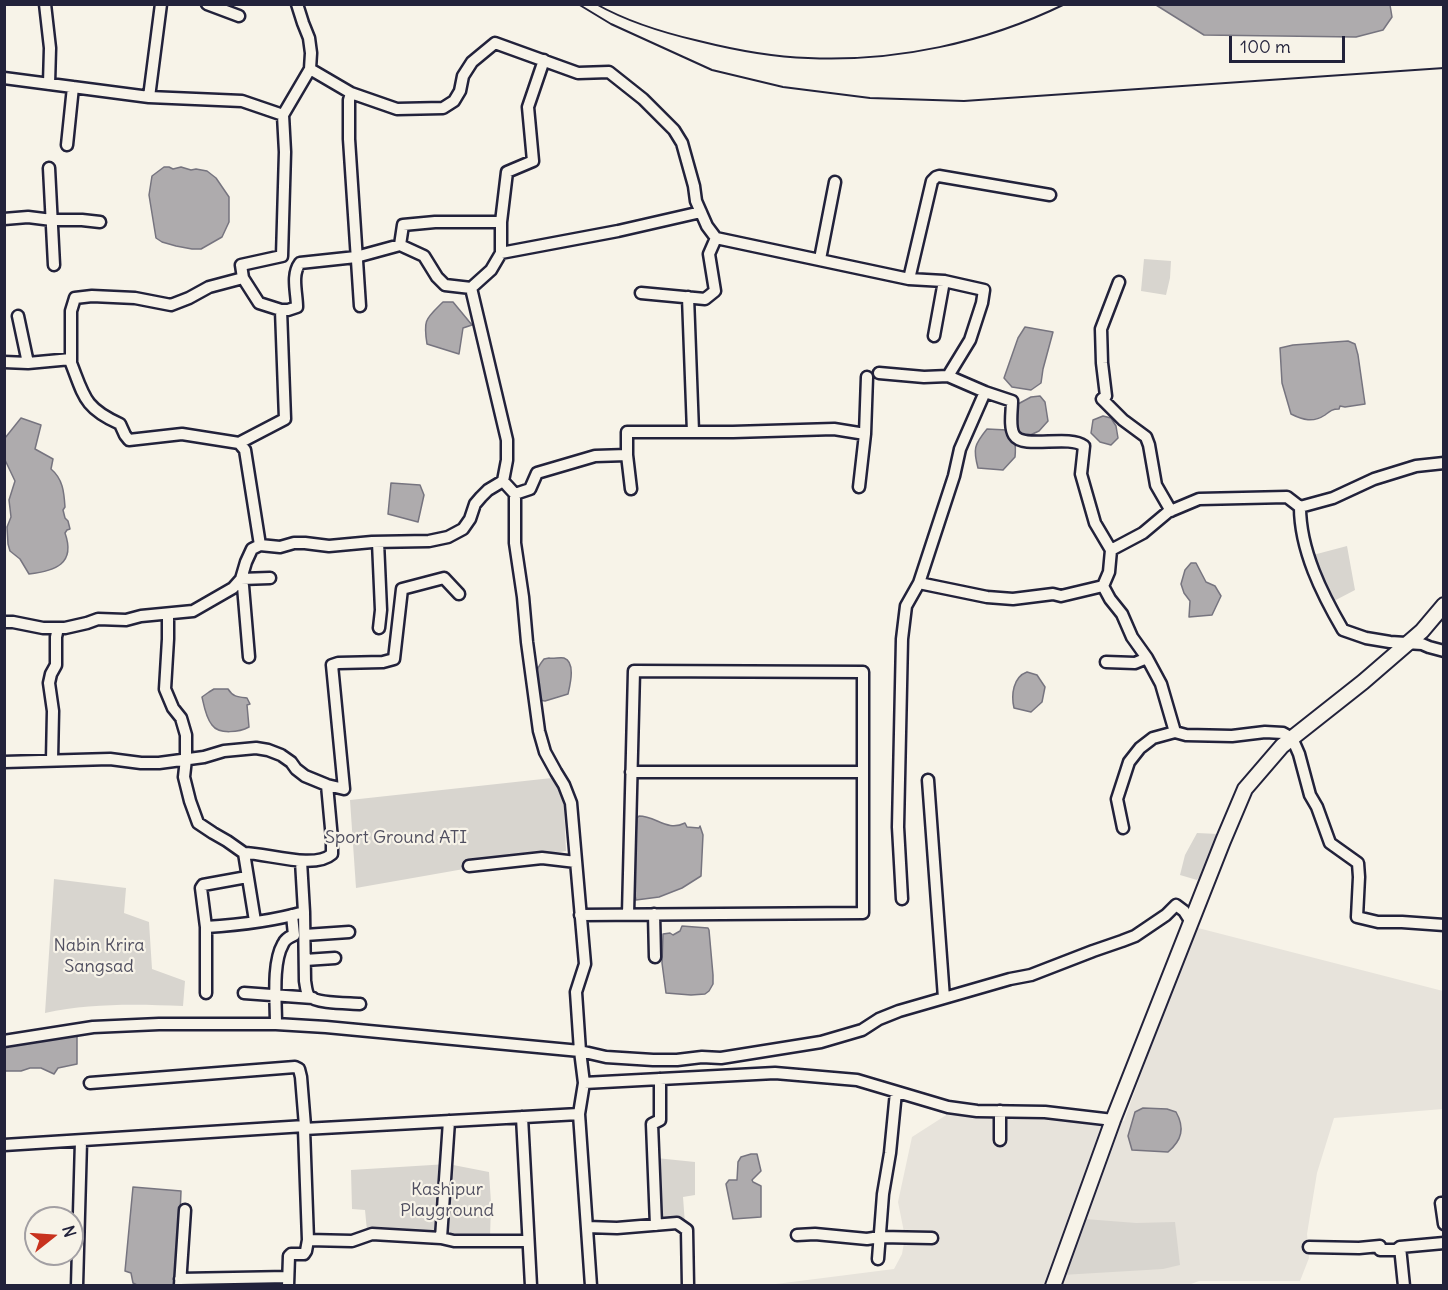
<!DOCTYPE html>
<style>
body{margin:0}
#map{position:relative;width:1448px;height:1290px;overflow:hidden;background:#f7f3e8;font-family:Delius,sans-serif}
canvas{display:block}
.frame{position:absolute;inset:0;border:6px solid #22223b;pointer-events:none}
.north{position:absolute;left:24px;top:1206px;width:60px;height:60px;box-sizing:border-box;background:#f7f3e8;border:2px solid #a29fa3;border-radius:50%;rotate:73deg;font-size:16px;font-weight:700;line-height:24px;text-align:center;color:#22223b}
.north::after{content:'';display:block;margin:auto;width:21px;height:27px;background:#c8321e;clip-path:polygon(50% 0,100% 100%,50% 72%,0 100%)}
.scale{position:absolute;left:1229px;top:36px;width:116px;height:27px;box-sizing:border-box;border:3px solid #22223b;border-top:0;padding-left:8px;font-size:18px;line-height:21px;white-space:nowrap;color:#22223b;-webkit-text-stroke:4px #f7f3e8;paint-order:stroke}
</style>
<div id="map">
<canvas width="1448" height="1290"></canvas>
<div class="frame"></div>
<div class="north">N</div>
<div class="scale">100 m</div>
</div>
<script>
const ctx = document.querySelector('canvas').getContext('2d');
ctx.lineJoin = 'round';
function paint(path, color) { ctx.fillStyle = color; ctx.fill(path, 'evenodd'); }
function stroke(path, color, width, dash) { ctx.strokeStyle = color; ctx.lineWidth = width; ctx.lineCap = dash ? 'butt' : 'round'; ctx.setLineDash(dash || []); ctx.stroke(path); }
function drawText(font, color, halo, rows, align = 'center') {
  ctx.font = font + ' Delius,sans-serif'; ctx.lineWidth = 4.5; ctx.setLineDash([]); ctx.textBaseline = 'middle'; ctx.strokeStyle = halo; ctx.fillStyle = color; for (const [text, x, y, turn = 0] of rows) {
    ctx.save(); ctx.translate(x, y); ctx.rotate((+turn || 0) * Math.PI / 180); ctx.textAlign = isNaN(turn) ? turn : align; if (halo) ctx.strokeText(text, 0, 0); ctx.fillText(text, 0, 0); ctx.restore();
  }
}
paint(new Path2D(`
 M1198,928L1443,991V1109L1334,1118L1317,1173L1307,1234L1309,1258L1300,1281H1199L1186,1286H760L894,1269L902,1254L905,1237L898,1202L912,1137L951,1112L1015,1111L1124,1121L1158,1027Z`), '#e7e3db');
paint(new Path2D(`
 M1144,259L1171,261L1170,278L1166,295L1141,291Z
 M1347,546L1355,590L1332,602L1322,581L1313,555Z
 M552,778L556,780L564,805L566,851L356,888L350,800Z
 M1197,833L1218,834L1210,864L1197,880L1180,875L1185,855Z
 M54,879L126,888L124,913L149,922L152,969L185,981L183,1006C137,1004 90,1003 45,1013Z
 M656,1158L695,1162V1195L683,1197L685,1224L658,1225Z
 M448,1164L489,1172L491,1203L490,1238L367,1231L365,1210L352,1209L351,1170Z
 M1085,1219L1136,1223L1175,1222L1180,1265L1163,1269L1062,1275Z`), '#d8d5cf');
const water = new Path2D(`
 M1156,5H1390L1392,17L1383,30L1356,37L1204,35Z
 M164,167H169L173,169L181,167L191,170L196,169L207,171L216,178L229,197V222L222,237L201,249H192L176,246L162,242L156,238L149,195L152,176Z
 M443,302H453L472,325L463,328L459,354L427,344C423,319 426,319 443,302Z
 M1025,327L1053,332L1043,369L1041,383L1031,390L1012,387L1004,378L1018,338Z
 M1348,341L1355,344L1358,355L1365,404L1345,407L1340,406L1339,409C1332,409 1330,411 1325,415C1313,423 1303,420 1291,414L1282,383L1280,348L1293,345Z
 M1040,396L1045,402L1048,421L1039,431L1026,437L1017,431L1018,404L1031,397Z
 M1103,416L1111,418L1116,426L1118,438L1111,445L1100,442L1091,433L1093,420Z
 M21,418L41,425L35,449L53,459L51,469C63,479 64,492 65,507L63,510L65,518L68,521L70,529L67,530L65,533C76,564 55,571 29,574L20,559L10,551L8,544L7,527L11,517L9,500L15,481L5,460V438Z
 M987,429L1007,430C1016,438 1016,446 1015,457L1003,470L978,468C973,449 974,445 987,429Z
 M391,483L420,485L424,495L418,522L388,514Z
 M1191,563H1196L1206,582L1215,586L1221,596L1212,615L1189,617L1190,601L1184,593L1181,584L1185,570Z
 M549,658C553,659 560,657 564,658C576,662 570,685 568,694L545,701L539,700C536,681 531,675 544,659Z
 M1027,672L1037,675L1045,687L1042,702L1031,712L1014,708C1011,695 1013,677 1027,672Z
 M214,689H228C233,697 238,697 247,698L250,704L247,705L249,727C240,732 219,735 212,725C206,718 204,706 202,697L209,692Z
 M639,816C656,816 667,832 685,823L687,827L699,828L700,826L703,835L701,876L682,888L659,897L636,900L633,887L637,818Z
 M682,926L708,928L709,930L713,975V984L709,991L705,994L691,995L666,993L662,963L663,934L670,933L673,935L680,931Z
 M74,1035L77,1036V1064L58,1068L54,1074L41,1068H30L21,1071H5V1043Z
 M1143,1108L1167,1109L1176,1112C1185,1128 1182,1140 1168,1152L1132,1150L1128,1136L1135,1112Z
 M751,1154H757L761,1171L752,1180L753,1182L761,1186V1217L733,1219L726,1184L729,1180H737L738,1162L741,1157Z
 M133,1187L181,1191L177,1285H137L133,1283L131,1273L125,1271Z`);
paint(water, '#aeabad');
stroke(water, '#76747f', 1.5);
const minor = new Path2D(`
 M45,4L50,48L49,84
 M207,4L239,16
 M310,69L351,93L397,109L443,108L454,101L460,91L463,76L472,62L495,43L578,73L609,72L643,99L674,130L682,143L694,186L696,201L707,226L716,238L909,279L944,281L984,290L982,303L970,340L948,376L985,392L960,449L954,476L919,583L906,606L902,639L898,827L902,899
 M4,78L149,97L242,101L283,115
 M351,93L349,100V139L360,306
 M149,97L161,4
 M67,145L73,87
 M49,168L54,265
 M4,219L28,217L52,220H82L100,222
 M400,245L403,225L435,222H501
 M501,253L618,231L701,212
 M820,259L835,182
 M243,278L241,265L282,256L285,152L283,115L310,69L311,53L309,38L303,23L297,4
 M909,279L932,181L936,177L939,176L1050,195
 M1119,282L1101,329L1102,363L1106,396L1102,399L1123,420L1146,437L1149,445L1156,485L1171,511
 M641,293L705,299L715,291L709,254L716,238
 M688,297L693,432
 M18,316L28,363
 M934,336L944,281
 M71,359V311L75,298L92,296L135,298L171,305L189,298L209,287L243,278L259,303L281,310
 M4,362L28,363L71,359V363C84,396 84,408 120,424L125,435L129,440L182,434L239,443L245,450L260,545
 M879,373L924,377L948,376
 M985,392L1012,401C1012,411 1009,427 1014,435C1023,450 1068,434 1084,446L1081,474L1095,523L1111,550L1109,572L1103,586
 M239,443L285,419L281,310H288L297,307C297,293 291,275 300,263L356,257L400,245L424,256L437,277L445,285L471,288L491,270L501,253V222L507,172L533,161L528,107L544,60
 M627,455L631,489
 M503,481L515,494L530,489L537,473L595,456L627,455V432H733L834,429L865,434
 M859,487L865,434L867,377
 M515,494V543L523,597L527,642L539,731L545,752L556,772L564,785L571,803L585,964L576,992L580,1051L606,1057L653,1060H677L702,1057L721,1058L821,1042L862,1030L879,1019L899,1011L1010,979L1031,975L1093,951L1122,941L1135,936L1166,915L1176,905L1184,911L1191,922
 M1300,507C1300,550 1322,594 1343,630L1366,638L1390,642L1422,644L1429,647L1444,651
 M1300,507L1333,498L1374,479L1416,466L1444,463
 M378,542L381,610L379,628
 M1111,550L1143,533L1168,512L1199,499L1287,497L1300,507
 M919,583L987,597L1013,599L1053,594L1061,596L1103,586
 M1103,586L1110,599L1122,614L1132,637L1147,658L1161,684L1175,732
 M168,614V639L165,689L173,708L181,718L186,735V759L184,777L190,801L198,823L213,833L227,841L244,853L255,921
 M4,622H13L43,628H65L87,623L98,619L126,620L141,616L193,611L233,588L241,579L246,562L252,549L260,545L280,547L294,543H305L329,546L372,542L429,541L448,537L463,529L470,519L475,504L481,497L488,490L503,481L507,460V440L471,288
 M249,657L243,586L241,579L270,578
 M1106,662L1135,663L1147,658
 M52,760L53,711L49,683L51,674L56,665V637L58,628
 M4,762L110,759L141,763H159L204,757L224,751L256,748L268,750L281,755L291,762L296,769L305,776L327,785L344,789L332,665L338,663L383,662L394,659L402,589L444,578L459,594
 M631,772H863
 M928,780L944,998
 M1123,828L1117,799L1129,762L1140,748L1153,738L1175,732L1186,735L1232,736L1265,732L1283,733L1292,738L1299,754L1310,795L1317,807L1330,843L1358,863L1359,877L1357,917L1378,922H1402L1444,925
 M244,853C267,853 314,870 332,854V839L327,785
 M301,861L304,912
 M469,866L542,858L576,862
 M247,877L203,885L201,888L206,927C238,925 273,921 304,912L305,981C306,986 306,992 309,996C317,1004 349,1003 360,1004
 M654,914L655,957
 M580,915L863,913V672L634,671L628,914
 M206,927V993
 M305,935L349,932
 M305,960L335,958
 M244,993L313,998
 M276,1024C276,1001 272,963 283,944C285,939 289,937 294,935L292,915
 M4,1041L93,1027L159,1024H276L326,1027L580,1051L584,1083
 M90,1083L295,1067L299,1069L301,1077L305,1126
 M579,1114L591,1286
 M522,1117L531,1286
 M304,1129L308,1240L352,1241L372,1234L441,1238L454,1241H528
 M1000,1140V1111
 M4,1145L305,1126L304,1129L579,1114L584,1083L775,1073L857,1080L948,1107L977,1111L1045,1112L1113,1120
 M1444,1203H1441L1444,1224
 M656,1225L652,1124L660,1120V1079
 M587,1227L617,1228L677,1223L687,1230L688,1286
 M797,1235L815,1234L867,1239L880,1237L932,1238
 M441,1238L449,1121
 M1309,1247L1359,1248L1380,1246V1250H1396L1400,1247L1444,1243
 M1400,1247L1404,1286
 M878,1259L883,1194L890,1153L896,1092
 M180,1279L288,1277
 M180,1285L185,1210
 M77,1286L81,1141
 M288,1286L289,1256L291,1254H304L306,1251L308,1240`);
const major = new Path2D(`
 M1053,1286L1113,1120L1223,841L1245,789L1282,746L1363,682L1422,631L1444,605`);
stroke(minor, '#22223b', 15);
stroke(major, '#22223b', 18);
stroke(minor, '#f7f3e8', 10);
stroke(major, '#f7f3e8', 14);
stroke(new Path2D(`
 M578,4L611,24L712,70L783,87L870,98L964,101L1444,68
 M596,4C628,22 664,33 699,41C735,50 771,57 808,58C896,62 985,43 1065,4`), '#22223b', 2);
drawText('18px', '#504f60', '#f7f3e8', [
 ["Sport Ground ATI",396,838],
 ["Nabin Krira",99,946],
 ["Sangsad",99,967],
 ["Kashipur",447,1190],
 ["Playground",447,1211]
]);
</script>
